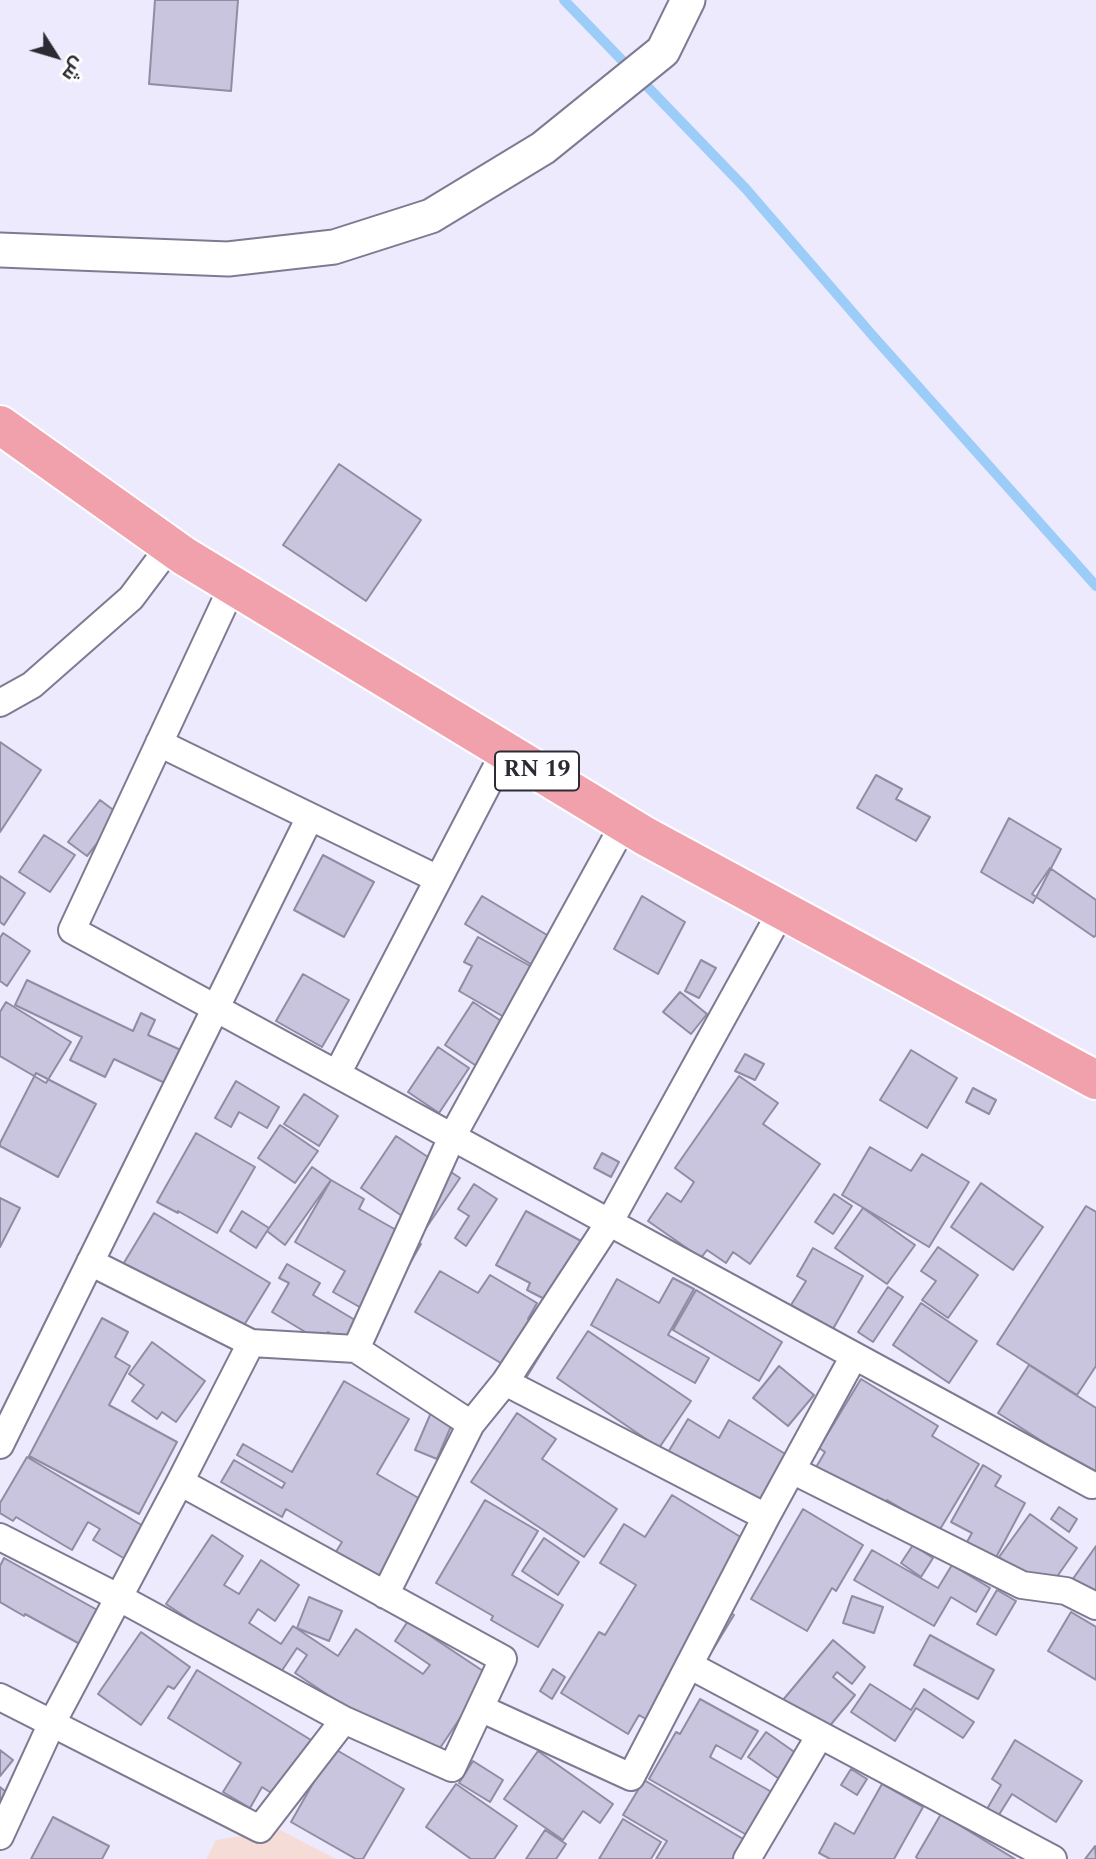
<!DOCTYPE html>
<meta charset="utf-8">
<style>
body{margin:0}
#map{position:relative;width:1096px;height:1859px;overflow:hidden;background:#edeafe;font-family:Spectral,Cairo,serif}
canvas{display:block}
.north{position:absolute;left:21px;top:21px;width:70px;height:70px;-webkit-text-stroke:5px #fff;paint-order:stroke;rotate:127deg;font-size:19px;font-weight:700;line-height:28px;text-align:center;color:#2c2b34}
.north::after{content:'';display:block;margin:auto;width:24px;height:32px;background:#2c2b34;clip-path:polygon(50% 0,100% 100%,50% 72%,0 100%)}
</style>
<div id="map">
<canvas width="1096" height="1859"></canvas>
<div class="north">ش</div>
</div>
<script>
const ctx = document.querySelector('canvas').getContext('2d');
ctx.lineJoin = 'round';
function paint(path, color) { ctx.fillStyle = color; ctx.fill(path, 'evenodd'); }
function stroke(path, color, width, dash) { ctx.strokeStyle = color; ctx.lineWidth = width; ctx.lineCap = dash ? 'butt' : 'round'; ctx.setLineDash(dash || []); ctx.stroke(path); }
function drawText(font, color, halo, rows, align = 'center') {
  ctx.font = font + ' Spectral,serif'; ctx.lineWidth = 7; ctx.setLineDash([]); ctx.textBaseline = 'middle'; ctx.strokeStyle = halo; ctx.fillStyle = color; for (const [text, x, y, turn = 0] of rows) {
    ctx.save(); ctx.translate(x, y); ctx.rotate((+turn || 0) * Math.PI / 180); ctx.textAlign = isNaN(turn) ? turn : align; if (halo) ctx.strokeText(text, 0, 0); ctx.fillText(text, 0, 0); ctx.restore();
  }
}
paint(new Path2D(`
 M280,1830L336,1859H206L216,1840Z`), '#f6dcd6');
stroke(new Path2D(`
 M564,0L746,189L873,336L1096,586`), '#9ccdf9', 10);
const building = new Path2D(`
 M155,0H238L231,91L149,84Z
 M339,464L421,520L366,601L283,545Z
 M0,742L41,770L0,832Z
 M876,775L902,789L896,799L930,817L916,841L857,808Z
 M100,800L120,815L87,856L68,842Z
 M1009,818L1061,849L1033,903L981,872Z
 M44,835L75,855L50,892L19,872Z
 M323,855L374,882L344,937L294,910Z
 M1050,868L1096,900V935L1094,937L1032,894Z
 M0,876L25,893L4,925L0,922Z
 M482,896L557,941L539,969L465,924Z
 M642,896L685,922L658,974L614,949Z
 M3,933L30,951L7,986L0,981V938Z
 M478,937L539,971L511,1021L459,991L472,966L464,962Z
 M701,960L716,968L699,998L685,991Z
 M303,974L349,1000L322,1047L276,1021Z
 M27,980L133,1031L141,1013L155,1020L148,1035L185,1052L169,1085L114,1059L105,1077L70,1060L82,1037L15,1005Z
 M680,992L707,1014L691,1034L663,1012Z
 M6,1002L71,1042L46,1083L0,1056V1012Z
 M473,1002L510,1027L481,1069L445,1045Z
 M438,1047L469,1068L439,1113L408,1092Z
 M911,1050L957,1078L927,1128L880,1100Z
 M745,1054L764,1064L755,1080L735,1071Z
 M36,1073L96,1104L58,1177L0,1146V1143Z
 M739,1076L778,1103L763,1124L820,1164L750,1264L733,1252L726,1263L707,1250L701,1258L648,1221L667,1193L681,1202L694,1182L675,1168Z
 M236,1081L279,1107L267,1128L239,1112L231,1127L215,1118Z
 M973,1088L996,1100L989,1114L966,1102Z
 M304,1094L338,1116L319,1146L284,1124Z
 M280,1125L318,1151L295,1183L258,1158Z
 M196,1133L255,1167L217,1233L178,1211V1213L157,1202Z
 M396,1136L460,1178L424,1231L361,1188Z
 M870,1147L911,1171L922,1154L969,1182L929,1247L842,1195Z
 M602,1153L619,1162L611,1177L594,1168Z
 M312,1167L331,1180L285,1245L267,1231Z
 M331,1180L364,1199L359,1209L421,1244L379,1318L333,1292L345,1271L295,1242Z
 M981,1183L1043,1227L1013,1270L951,1227Z
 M474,1184L497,1199L466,1246L455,1238L469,1216L458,1209Z
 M834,1194L852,1206L833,1234L815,1222Z
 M0,1198L20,1208L0,1247Z
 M1086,1206L1096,1212V1366L1077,1395L997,1344Z
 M863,1208L915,1245L887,1284L835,1248Z
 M242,1211L269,1228L256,1248L230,1231Z
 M526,1211L592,1247L560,1307L527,1290L530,1283L496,1265Z
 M154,1213L270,1283L238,1335L119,1271Z
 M938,1247L978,1275L948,1318L922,1300L936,1281L921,1271Z
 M813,1248L863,1276L833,1329L791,1305L806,1281L797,1276Z
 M287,1264L320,1283L313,1295L365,1326L353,1347L328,1332L322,1342L272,1312L289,1283L279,1278Z
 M440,1271L478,1293L490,1275L537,1303L528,1319L553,1334L526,1378L415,1312Z
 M673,1278L694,1289L668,1335L709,1358L695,1383L591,1325L617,1279L659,1303Z
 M888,1287L903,1297L873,1342L858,1332Z
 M696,1290L782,1342L759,1381L673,1330Z
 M921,1303L977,1341L949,1383L893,1345Z
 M102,1318L128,1332L115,1357L130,1366L109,1405L177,1442L139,1514L29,1456Z
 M588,1331L691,1401L659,1448L557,1378Z
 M152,1342L205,1381L176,1422L162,1412L157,1419L132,1401L144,1385L129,1374Z
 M1029,1365L1096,1408V1476L998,1413Z
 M779,1366L814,1395L788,1426L753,1398Z
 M861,1379L938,1426L932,1436L979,1464L939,1531L887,1500L872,1526L805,1486L825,1452L819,1448Z
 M344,1381L409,1419L377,1474L434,1507L388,1586L334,1555L342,1542L286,1509L282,1517L221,1482L234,1460L282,1488L285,1483L237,1455L243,1444L292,1472Z
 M433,1408L455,1417L437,1459L415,1450Z
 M517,1413L556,1439L542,1459L617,1509L584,1557L471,1482Z
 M688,1419L719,1438L729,1420L797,1461L768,1509L667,1454Z
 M27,1457L160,1536L142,1569L93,1540L100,1529L88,1522L72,1550L16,1517L13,1521L0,1513V1503Z
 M983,1465L1001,1476L995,1486L1025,1503L993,1563L964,1547L972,1533L951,1522Z
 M672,1495L752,1544L726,1610L734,1615L664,1730L639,1715L628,1734L561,1693L599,1632L605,1635L636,1585L600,1563L624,1524L645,1537Z
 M485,1500L538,1531L512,1575L563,1605L538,1647L491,1620L493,1616L436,1583Z
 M1059,1507L1077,1519L1069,1532L1051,1519Z
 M803,1509L863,1545L836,1591L832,1588L807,1631L751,1599Z
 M1030,1514L1077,1548L1047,1591L999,1557Z
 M212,1535L243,1556L224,1585L239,1594L261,1560L299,1585L275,1621L258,1609L249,1623L281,1644L293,1626L338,1656L356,1629L423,1674L430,1665L395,1641L408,1621L489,1675L434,1757L385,1733L295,1673L307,1655L297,1648L277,1678L166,1604Z
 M544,1538L579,1562L558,1595L522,1571Z
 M913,1545L933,1558L921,1577L901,1563Z
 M1096,1546V1601L1070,1583Z
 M872,1550L938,1588L952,1565L990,1588L976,1612L951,1597L934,1626L854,1580Z
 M4,1558L108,1616L89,1649L25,1614L24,1616L0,1602V1566Z
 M997,1590L1016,1601L996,1635L977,1624Z
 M852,1596L883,1607L874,1633L843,1623Z
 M309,1597L342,1611L329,1641L297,1628Z
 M1071,1612L1096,1627V1680L1048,1651Z
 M141,1632L190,1667L174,1689L168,1686L141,1725L98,1694Z
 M930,1635L994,1670L978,1699L914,1665Z
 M833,1640L865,1667L852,1684L837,1672L833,1677L855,1695L824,1733L783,1700Z
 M553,1669L565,1677L552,1699L540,1691Z
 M197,1670L311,1740L276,1796L262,1787L250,1808L223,1792L241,1763L168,1718Z
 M870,1684L911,1710L924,1689L974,1722L963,1738L916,1708L895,1741L851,1712Z
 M700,1699L758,1731L741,1759L716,1745L710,1757L777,1795L752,1838L649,1779L676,1732L680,1734Z
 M766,1732L810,1763L792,1788L748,1757Z
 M1015,1740L1082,1781L1056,1822L1012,1794L995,1821L984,1814L1001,1785L992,1779Z
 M333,1748L404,1789L363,1859H356L291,1822Z
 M0,1750L13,1760L0,1776Z
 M538,1751L613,1804L600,1823L583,1811L563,1840L504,1799Z
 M473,1761L503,1780L490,1802L459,1783Z
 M851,1769L867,1779L857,1795L841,1785Z
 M644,1780L765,1852L761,1859H656L667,1841L623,1815Z
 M456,1784L517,1826L494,1859H471L426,1827Z
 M882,1784L923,1807L894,1859H830L819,1853L835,1823L854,1834Z
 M0,1787L12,1797L0,1812Z
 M941,1814L1015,1859H918L916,1857Z
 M53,1817L109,1846L102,1859H31Z
 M623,1819L661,1842L651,1859H599Z
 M545,1830L566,1844L556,1859H526Z
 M1095,1846L1096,1859H1085Z`);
paint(building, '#c9c5de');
stroke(building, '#908ca3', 2);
const minor = new Path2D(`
 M233,585L72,930L1092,1485
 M0,703L32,685L131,598L170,546
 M159,743L438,879
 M337,1074L505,751
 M90,1262L251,1343L356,1349L471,1424
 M356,1349L452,1137L624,824
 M505,1382L766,1517
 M0,1445L310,817
 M792,1470L1022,1585L1066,1591L1096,1606
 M0,1537L118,1597L344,1720L452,1768L503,1659L180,1482
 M385,1595L471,1424L505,1382L609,1223L782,910
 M689,1665L1053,1859
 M0,1697L260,1829L344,1720
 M480,1708L631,1777L766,1517L854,1356
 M0,1836L52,1723L180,1482L251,1343
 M747,1859L820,1735`);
const tertiary = new Path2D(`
 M0,250L228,259L334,247L431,216L543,148L663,51L688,0`);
const primary = new Path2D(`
 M0,425L184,556L645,836L1096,1080`);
stroke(minor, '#7e7a91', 30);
stroke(tertiary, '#7e7a91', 37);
stroke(primary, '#fff', 42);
stroke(minor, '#fff', 26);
stroke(tertiary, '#fff', 33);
stroke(primary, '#f1a1ab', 38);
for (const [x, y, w] of [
 [537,771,84]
]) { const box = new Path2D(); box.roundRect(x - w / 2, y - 19.5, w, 39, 5); ctx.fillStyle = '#fff'; ctx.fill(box); stroke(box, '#2c2b34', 2); }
drawText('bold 23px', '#2c2b34', null, [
 ["RN 19",537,771]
]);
</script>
